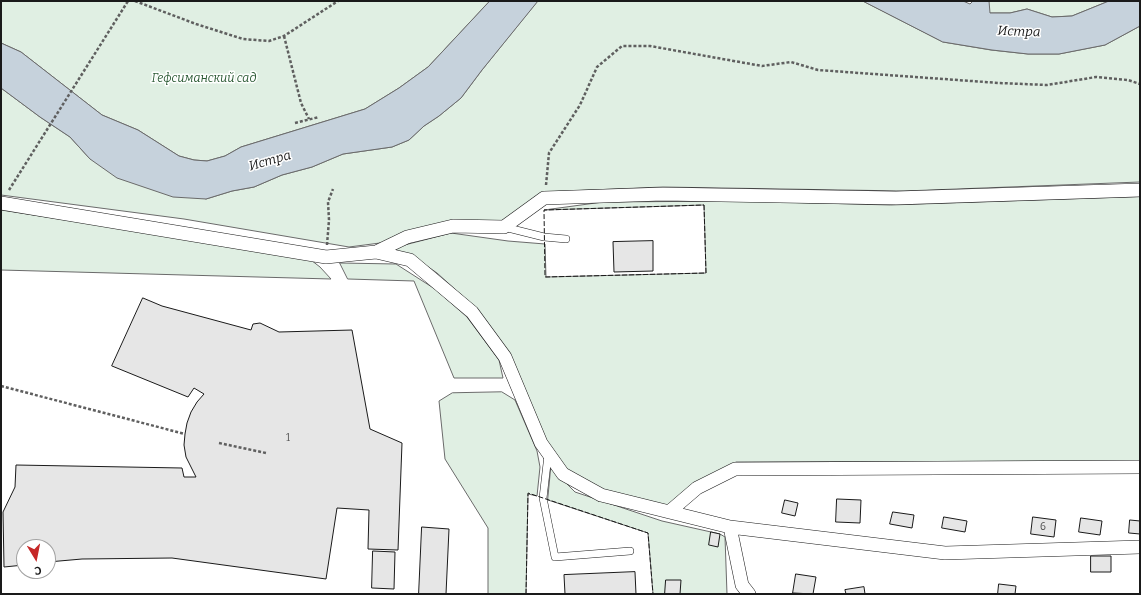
<!DOCTYPE html>
<meta charset="utf-8">
<style>
body{margin:0}
#map{position:relative;width:1141px;height:595px;overflow:hidden;background:#fff;font-family:Bitter,serif}
canvas{display:block}
.frame{position:absolute;inset:0;border:2px solid #1a1a1a;pointer-events:none}
.north{position:absolute;left:16px;top:539px;width:40px;height:40px;box-sizing:border-box;background:#fff;border:1px solid #a3a3a3;border-radius:50%;rotate:170deg;font-size:11px;font-weight:700;line-height:16px;text-align:center;color:#1a1a1a}
.north::after{content:'';display:block;margin:auto;width:14px;height:18px;background:#c62828;clip-path:polygon(50% 0,100% 100%,50% 72%,0 100%)}
</style>
<div id="map">
<canvas width="1141" height="595"></canvas>
<div class="frame"></div>
<div class="north">С</div>
</div>
<script>
const ctx = document.querySelector('canvas').getContext('2d');
ctx.lineJoin = 'round';
function paint(path, color) { ctx.fillStyle = color; ctx.fill(path, 'evenodd'); }
function stroke(path, color, width, dash) { ctx.strokeStyle = color; ctx.lineWidth = width; ctx.lineCap = dash ? 'butt' : 'round'; ctx.setLineDash(dash || []); ctx.stroke(path); }
function drawText(font, color, halo, rows, align = 'center') {
  ctx.font = font + ' Bitter,serif'; ctx.lineWidth = 3; ctx.setLineDash([]); ctx.textBaseline = 'middle'; ctx.strokeStyle = halo; ctx.fillStyle = color; for (const [text, x, y, turn = 0] of rows) {
    ctx.save(); ctx.translate(x, y); ctx.rotate((+turn || 0) * Math.PI / 180); ctx.textAlign = isNaN(turn) ? turn : align; if (halo) ctx.strokeText(text, 0, 0); ctx.fillText(text, 0, 0); ctx.restore();
  }
}
const green = new Path2D(`
 M1,1H490L428,67L399,88L365,109L241,147L225,156L207,161L194,160L179,156L138,130L102,115L21,52L1,43Z
 M538,1H863L943,42L991,50L1028,54H1059L1105,45L1140,26V182L904,191L663,187L543,192L533,198L514,217L498,223L380,243L349,247L184,219L1,195V88L40,117L70,137L90,159L206,199L232,191L254,187L282,175L312,167L343,154L392,147L409,140L424,126L439,116L461,98L482,70Z
 M989,1H1109L1072,16L1052,17L1027,9L1010,13H989Z
 M1140,197V461L736,462L721,471L670,507L604,491L571,475L546,441L477,309L437,273L411,255L389,249L451,233L508,241L545,244L546,277L706,273L704,205L544,210L603,202L739,201L890,205Z
 M1,210L307,257L320,267L331,279L1,270Z
 M340,263L396,264L435,289L467,317L499,360L503,378H454L414,281L348,279Z
 M502,392L515,400L537,451L540,467L537,496L528,494L526,594H488V528L445,459L439,401L452,393Z
 M551,468L575,492L662,521L720,534L725,537L727,594H653L648,533L548,500Z`);
paint(green, '#e0efe3');
stroke(green, '#6a6a6a', 1);
const water = new Path2D(`
 M490,1H538L482,70L461,98L439,116L424,126L409,140L392,147L343,154L312,167L282,175L254,187L232,191L206,199L173,197L117,178L90,159L70,137L40,117L1,88V43L21,52L102,115L138,130L179,156L194,160L207,161L225,156L241,147L365,109L399,88L428,67Z
 M863,1H963L970,4L973,1H989L990,13H1010L1027,9L1052,17L1072,16L1109,1H1140V26L1105,45L1059,54H1028L992,50L943,42Z`);
paint(water, '#c6d2dc');
stroke(water, '#6a6a6a', 1);
const building = new Path2D(`
 M653,241V271L614,272L613,242Z
 M143,298L162,306L251,330L253,324L260,323L279,332L352,330L370,429L402,443L398,550L368,549L369,510L337,508L326,579L172,558L82,559L48,562V547H24V565L4,567L3,512L15,487L16,465L182,468L184,477H196L186,457L184,445L185,434L187,423L191,412L197,402L204,394L194,388L188,397L112,366Z
 M837,499L861,500L860,523L836,522Z
 M785,500L798,503L795,516L782,513Z
 M893,512L914,515L912,528L890,524Z
 M944,517L967,521L965,532L942,528Z
 M1033,517L1056,520L1054,537L1031,534Z
 M1081,518L1102,521L1100,535L1079,532Z
 M1130,520L1140,521V534L1129,533Z
 M422,527L449,529L446,594H419Z
 M711,532L720,534L718,547L709,545Z
 M373,551L395,552L394,589L372,588Z
 M1091,556H1111V572H1091Z
 M635,572L636,594H565L564,575Z
 M796,574L816,577L813,594L793,593Z
 M666,580H681L680,594H665Z
 M999,584L1016,586L1015,594H998Z
 M864,587L865,594H846L845,590Z`);
paint(building, '#e6e6e6');
stroke(building, '#1a1a1a', 1);
const service = new Path2D(`
 M504,227L544,237L566,239
 M548,455L543,498L555,557L630,551`);
const minor = new Path2D(`
 M1,203L326,257L376,252L407,237L453,226L504,227L544,198L663,194L896,198L1140,190
 M376,252L410,260L472,312L505,357L541,443L563,474L601,495L730,527L742,585L749,594
 M669,512L697,488L735,469L1140,467
 M730,527L945,553L1140,547`);
stroke(service, '#1a1a1a', 8);
stroke(minor, '#1a1a1a', 14);
stroke(new Path2D(`
 M135,1L196,24L243,39L269,41L284,36L338,1
 M284,36L301,103L309,119
 M295,123L319,117
 M546,185L549,153L580,105L597,67L622,46H650L762,66L791,62L818,70L999,83L1047,85L1096,77L1128,80L1140,84
 M9,190L128,1
 M327,245L329,220L328,202L333,189
 M1,386L185,434
 M219,443L266,453`), '#5f5f5f', 2.5, [3, 2]);
stroke(service, '#fff', 7);
stroke(minor, '#fff', 13);
stroke(new Path2D(`
 M704,205L706,273L545,277L544,210Z
 M526,594L528,493L648,533L653,594`), '#1a1a1a', 1, [5, 2]);
drawText('10px', '#4d4d4d', null, [
 ["1",288,438],
 ["6",1043,527]
]);
drawText('italic 12px', '#2b5a34', '#fff', [
 ["Гефсиманский сад",204,79]
]);
drawText('italic 13px', '#1a1a1a', '#fff', [
 ["Истра",1019,32,2],
 ["Истра",270,161,-16]
]);
</script>
